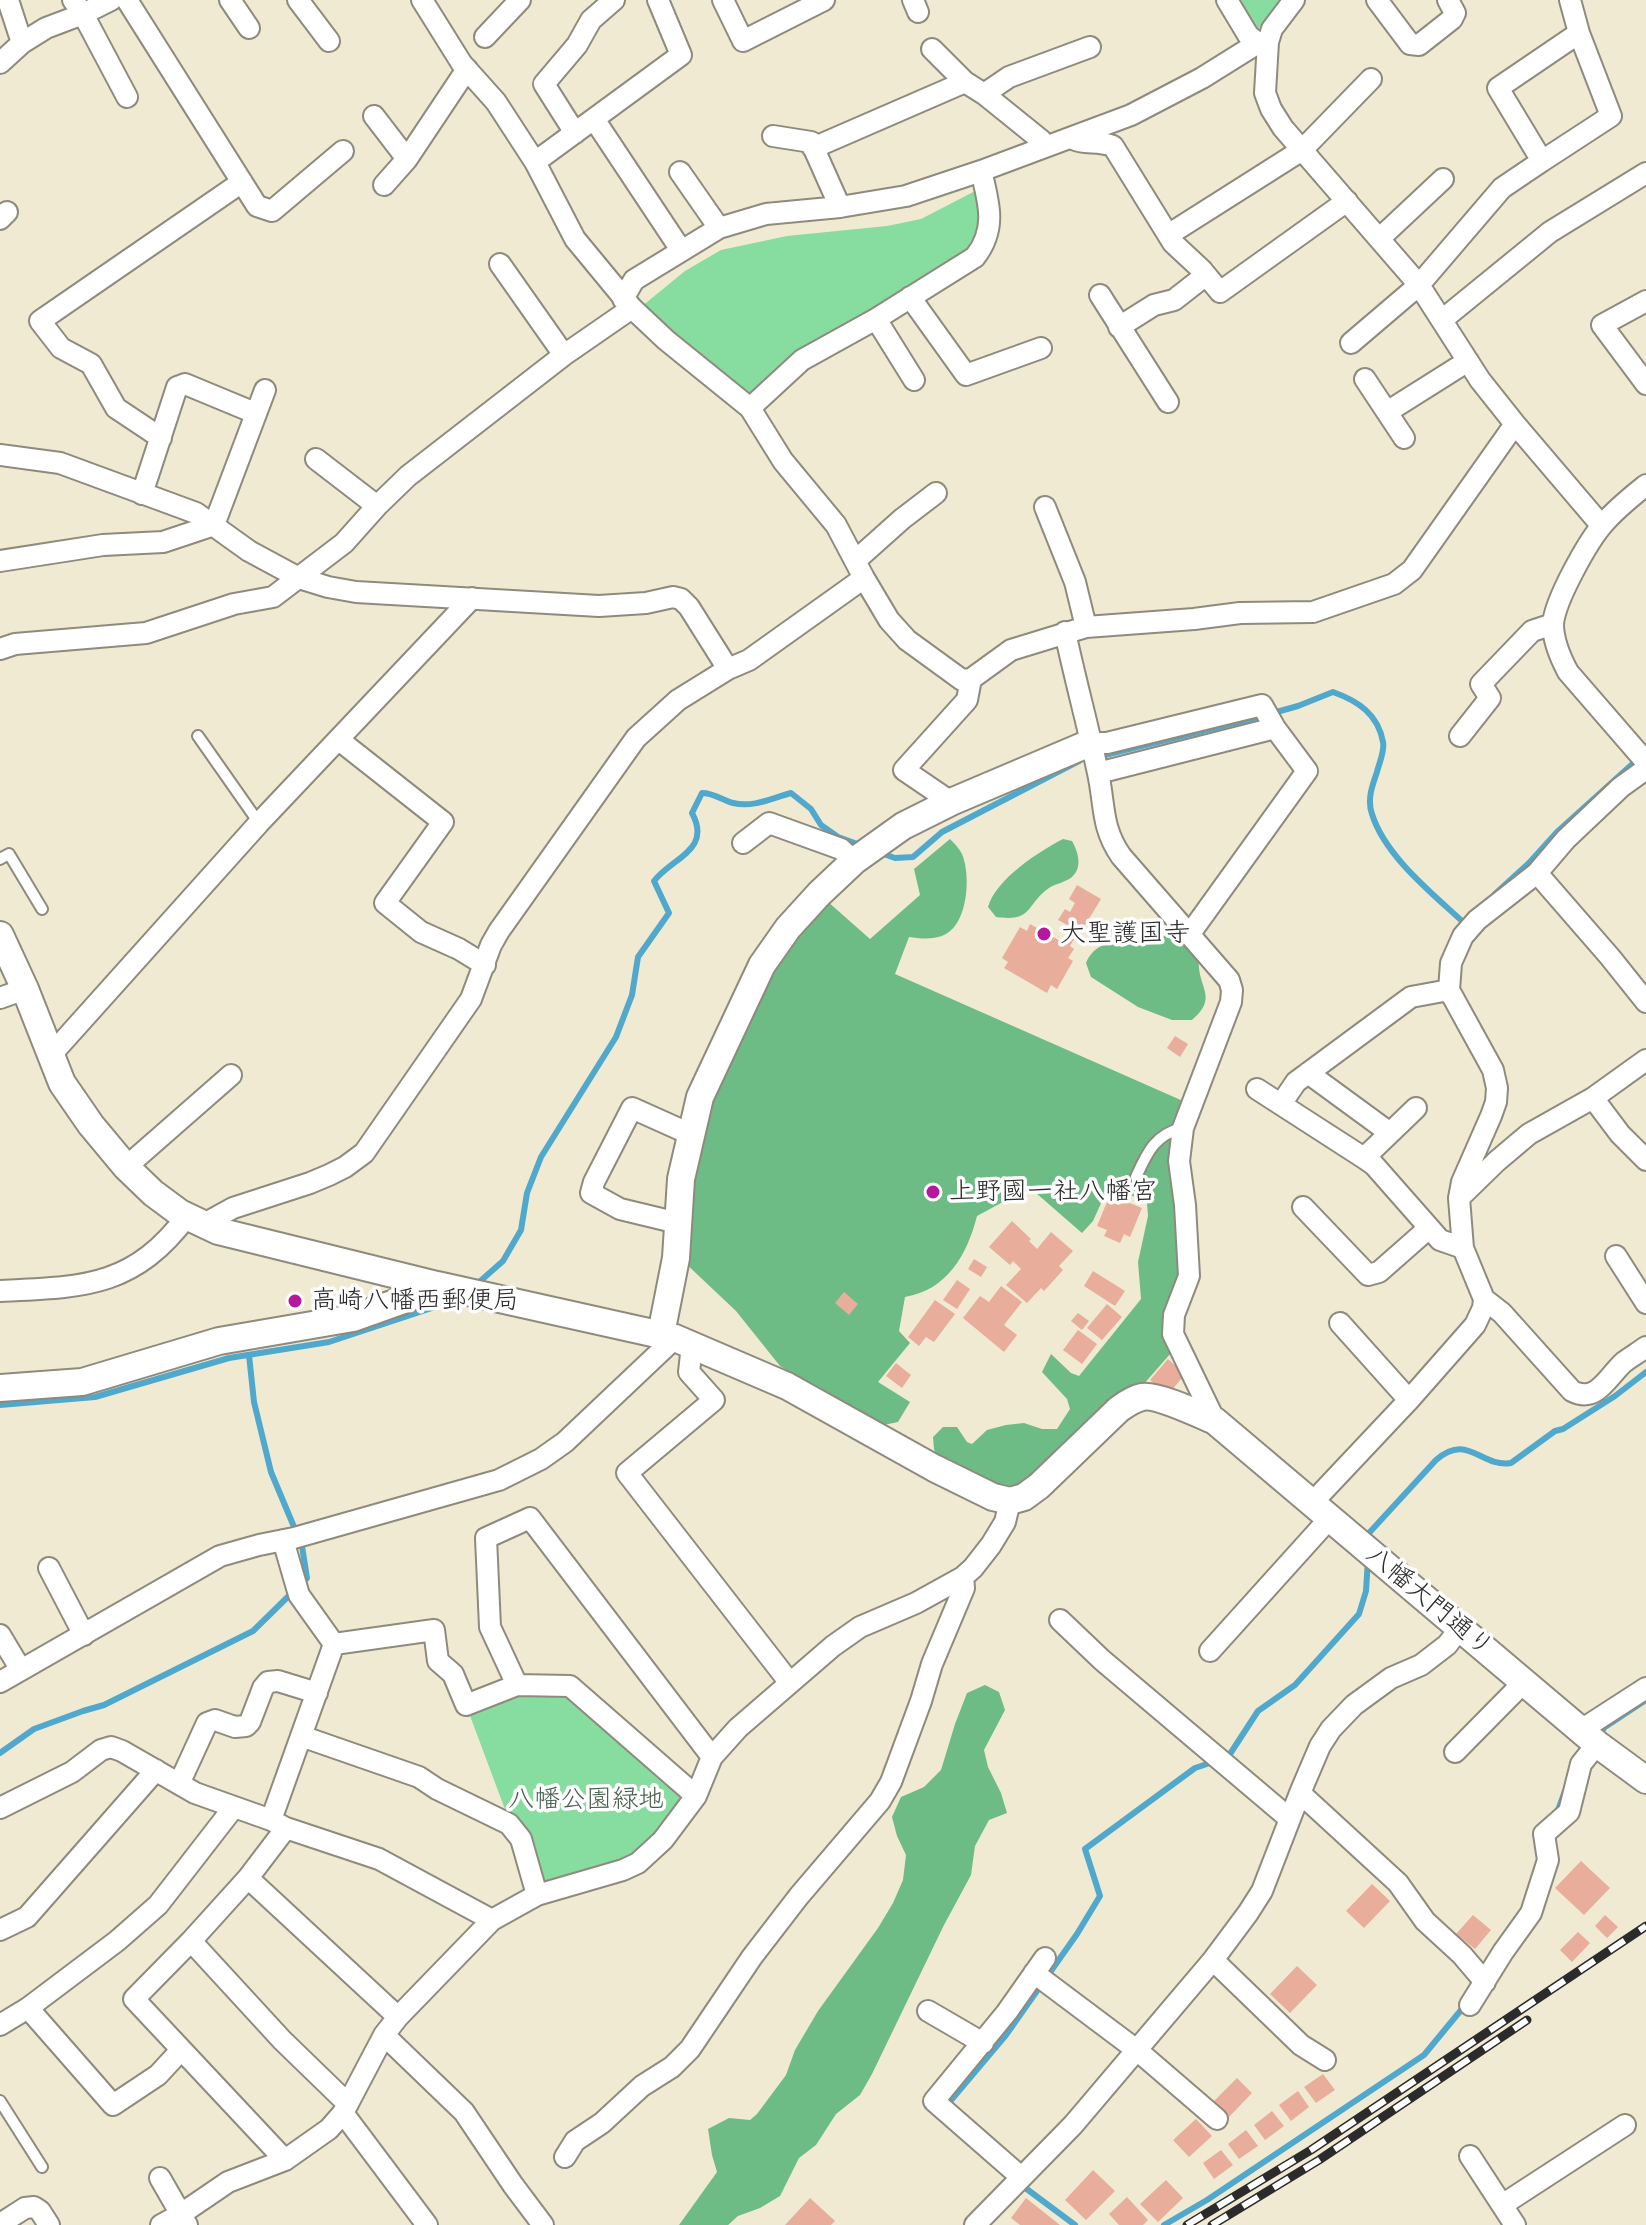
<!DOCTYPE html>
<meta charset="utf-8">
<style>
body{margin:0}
canvas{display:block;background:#f0ead2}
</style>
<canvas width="1646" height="2225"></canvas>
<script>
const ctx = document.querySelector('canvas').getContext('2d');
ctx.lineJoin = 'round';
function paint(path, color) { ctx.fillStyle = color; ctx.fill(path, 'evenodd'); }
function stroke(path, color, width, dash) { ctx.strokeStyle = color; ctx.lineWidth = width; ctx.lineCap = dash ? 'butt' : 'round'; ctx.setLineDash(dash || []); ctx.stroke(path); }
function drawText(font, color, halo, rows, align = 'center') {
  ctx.font = font + ' Pangolin,"Klee One",sans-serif'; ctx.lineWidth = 7; ctx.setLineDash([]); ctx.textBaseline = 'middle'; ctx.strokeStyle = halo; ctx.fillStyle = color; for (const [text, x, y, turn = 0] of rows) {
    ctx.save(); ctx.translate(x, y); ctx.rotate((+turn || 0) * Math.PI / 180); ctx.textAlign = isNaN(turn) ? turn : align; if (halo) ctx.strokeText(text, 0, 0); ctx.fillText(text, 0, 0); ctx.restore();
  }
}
paint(new Path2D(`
 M1234,0H1281L1255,33Z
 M981,188V243L749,399L641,307L685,271L721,250L787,236L887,226L921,219Z
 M517,1685L570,1686L696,1796L652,1852L537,1895L466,1705Z`), '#87dc9f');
paint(new Path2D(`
 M950,839C954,843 959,848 962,854C971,875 968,922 946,934C935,940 921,939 909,937L895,974L1183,1101L1170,1141L1181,1267L1168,1333L1171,1353L1143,1385L1020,1486L997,1485L939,1461L934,1449L933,1437L943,1427H957L967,1442L972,1444L987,1430L1006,1425L1024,1423L1042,1429H1057L1070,1409L1067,1399L1042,1372L1051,1354L1071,1373L1079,1376L1141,1299L1138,1262L1148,1216L1147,1203L1121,1190H1107L1093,1221L1082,1233L1036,1193L1027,1189L977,1216C967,1255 947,1290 905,1297L899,1331L910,1343L878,1382L910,1402L898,1422L879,1426L780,1366L736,1311L682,1260L690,1178L709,1100L769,970L827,901L870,939L920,895L914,869Z
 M1063,839L1072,841C1078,852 1083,867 1072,877C1066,882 1055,884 1049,888C1025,905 1034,922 996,917L988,907C996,879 1038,852 1063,839Z
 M1175,930L1199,957C1196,988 1220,996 1192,1020H1172L1138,1007L1091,977L1086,963C1102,926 1149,951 1175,930Z
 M985,1685L999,1692L1005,1710L984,1750L988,1767L1001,1793L1007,1813L989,1820L975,1846L971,1875L944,1925L872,2074L860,2095L836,2114L816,2145L799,2158L780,2196L760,2208L738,2216L728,2225H679L717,2172L712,2155L708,2129L729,2118L750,2120L757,2114L786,2075L795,2050L818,2011L878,1928L893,1903L903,1880L906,1855L897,1836L892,1817L901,1797L924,1787L941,1770L955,1724L967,1693Z`), '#6dbc86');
stroke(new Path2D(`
 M1097,757L1255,718L1298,706L1333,692C1358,701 1378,714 1383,742C1385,751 1379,763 1377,772C1372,786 1367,800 1372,814C1385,856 1432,893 1463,922L1469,918
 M878,852L895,858L913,857L942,832L1079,761
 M1495,894L1529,863L1557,832L1638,759
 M477,1284L503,1261L521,1230L527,1193L541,1157L616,1037L632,995L638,957L669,913L654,881C673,857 712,850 692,813L702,793C714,793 722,800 733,803C753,808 772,798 791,793L811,809L821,825L838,837L863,846
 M0,1405L95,1397L229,1358L329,1342L444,1304L454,1298
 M1369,1539V1533L1436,1460C1468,1432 1481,1468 1511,1463L1555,1431L1563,1429L1615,1396L1646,1372
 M1596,1737L1605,1727L1646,1700
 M0,1753L34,1729L83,1711L104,1705L253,1631L307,1578L302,1546L271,1472L254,1402L249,1355
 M1224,1758L1228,1757L1258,1711L1295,1685L1359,1614L1366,1591L1368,1559
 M1555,1813L1558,1810L1565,1791
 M947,2105L1006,2035L1077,1934L1100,1896L1085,1849L1195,1768L1213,1762
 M1020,2184L1075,2225
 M1164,2225L1207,2200L1424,2055L1466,2004`), '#50a9cd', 6);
paint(new Path2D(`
 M1077,885L1101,899L1081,932L1079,931L1070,946L1074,949L1068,958L1073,961L1057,989L1051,985L1047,993L1004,968L1008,962L1002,958L1020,927L1027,931L1030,924L1062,942L1071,927L1058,920L1065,909L1070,912L1075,903L1069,899Z
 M1117,918L1129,926L1121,938L1109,929Z
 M1175,1036L1188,1044L1180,1057L1167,1048Z
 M1110,1195L1142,1208L1130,1237L1124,1234L1120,1243L1104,1236L1107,1230L1097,1226Z
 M1012,1221L1031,1239L1029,1241L1037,1249L1051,1232L1073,1251L1059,1266L1063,1270L1044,1291L1041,1288L1027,1303L1006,1285L1021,1269L1013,1261L1010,1265L989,1247Z
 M974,1259L987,1267L981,1277L968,1269Z
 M1093,1271L1125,1291L1115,1306L1084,1286Z
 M957,1280L970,1289L957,1309L943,1300Z
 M1001,1286L1022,1302L1004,1325L1017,1335L1004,1352L963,1318L980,1296L989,1302Z
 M844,1292L858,1304L849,1315L835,1303Z
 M935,1300L955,1314L934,1342L926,1337L919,1346L908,1337Z
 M1107,1304L1122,1317L1102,1340L1087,1328Z
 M1078,1313L1089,1321L1082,1330L1071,1321Z
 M1078,1330L1097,1344L1082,1364L1063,1350Z
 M1168,1359L1185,1374L1168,1395L1150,1380Z
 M896,1363L911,1375L902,1388L886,1376Z
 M1581,1861L1610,1888L1584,1915L1555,1888Z
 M1372,1884L1390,1901L1364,1928L1346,1911Z
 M1473,1915L1491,1930L1475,1949L1456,1934Z
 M1605,1915L1618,1927L1607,1938L1595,1926Z
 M1578,1932L1590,1943L1572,1962L1560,1950Z
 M1297,1966L1317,1985L1290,2013L1270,1994Z
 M1323,2074L1335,2090L1316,2103L1304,2087Z
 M1237,2078L1252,2093L1229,2117L1213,2102Z
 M1298,2091L1309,2107L1291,2121L1279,2105Z
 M1272,2111L1284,2126L1265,2140L1254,2125Z
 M1196,2119L1212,2136L1189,2157L1173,2140Z
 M1246,2130L1258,2146L1239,2159L1228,2144Z
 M1221,2150L1233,2165L1214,2179L1203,2163Z
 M1093,2170L1115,2191L1086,2220L1065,2200Z
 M1166,2180L1183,2198L1158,2222L1140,2204Z
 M1127,2197L1148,2220L1143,2225H1119L1109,2214Z
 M810,2198L835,2221L831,2225H785Z
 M1026,2198L1060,2225H1020L1011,2218Z`), '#e8ad9b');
const service = new Path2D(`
 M198,736L259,823
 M0,859L9,854L42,909
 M1136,1177C1147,1153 1155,1134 1183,1128
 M0,2101L42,2167`);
const minor = new Path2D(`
 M8,0L22,43
 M73,0L83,14L127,97
 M127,0L257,206L272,211L343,151
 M230,0L249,28
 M298,0L329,41
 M422,0L462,64L496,102L535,162L575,239L632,308L666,340L750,408L783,461L836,525L864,578L889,620L907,640L962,680L971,679L1011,650L1086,627L1194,619L1240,613L1313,612L1394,584L1412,570L1515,424L1480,380L1419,285L1283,128L1271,109L1265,93L1268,42L1272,29L1294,0
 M723,0L743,41L824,0
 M913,0L918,12
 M1227,0L1248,35L1258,43L1268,42
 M1377,0L1410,44L1419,45L1452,19L1455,13L1448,0
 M1570,0L1579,33L1611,116L1542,161L1498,88L1579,33
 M485,37L520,0
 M932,49L965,82L984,94L1041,140L1044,146
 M0,63L22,43L46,28L83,14L111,0
 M984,94L1009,77L1090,47
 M374,116L407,159
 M594,119L681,250
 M575,133L544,84L577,45L591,20L614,0
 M773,136L811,142L840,207
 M1073,139C1085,145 1097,140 1113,146L1173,243L1202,270L1220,292L1347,201
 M813,148L965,82
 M535,162L681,55L658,0
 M680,172L719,228
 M384,185L407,159L467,69
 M0,219L7,212
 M1168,235L1302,150L1371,79
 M1380,238L1443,179
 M500,264L564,355
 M1100,295L1168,402
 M910,297L966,375L1041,348
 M623,299L634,280L719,228L766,214L840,207L906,196L981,171L1131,115L1202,78L1258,43
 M1646,301L1602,325L1646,384
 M876,319L914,380
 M1442,320L1550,232L1646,173
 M1119,327L1154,305L1174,300L1206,275
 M1351,343L1419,285L1502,188L1542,161
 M1365,379L1404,438
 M750,408L802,360L876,319L975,257C997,229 989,203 981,171
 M1387,412L1468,361
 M1515,424L1601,525
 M161,438L116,408L91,364L61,348L40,321L242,182
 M0,455L60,463L196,513L249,551L299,578L328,587L356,592L599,606L646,603L673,597L681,599L689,607L728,669
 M316,459L377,506
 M1646,485C1631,497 1617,508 1604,523C1588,541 1555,600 1553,624C1553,640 1560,657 1568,672L1646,762
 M142,494L177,387L185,384L255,413
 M1045,507L1075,582L1086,627
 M0,561L103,545L163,542L214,525L265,390
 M855,561L902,519L936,493
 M1065,632C1075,679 1088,726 1098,773C1105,805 1101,827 1121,856L1229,980L1232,990L1231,1002L1183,1128L1179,1161L1185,1205L1189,1276L1174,1315L1173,1334L1215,1421
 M0,649L15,644L146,633L234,604L273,597L344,543L377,506L408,476L564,355L632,308
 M1460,736L1490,698L1481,684L1532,631L1553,624
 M339,740L443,822L385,903L421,932L459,949L485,965
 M1090,743H1107L1262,705L1275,728L1307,771L1189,935
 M1098,773L1275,728
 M951,802L904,770L967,700L971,679
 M743,843L769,823L841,849L854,861
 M1537,873L1610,957L1646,1002
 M0,998L25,989
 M50,1056L259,823L472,598
 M1308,1073L1390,1133
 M1257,1089L1364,1158L1374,1165L1440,1240L1463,1248
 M1593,1098L1620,1134L1646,1160
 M1281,1104L1296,1082L1411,997L1449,990
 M1364,1158L1416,1108
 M126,1167L231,1075
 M1459,1198L1497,1161L1529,1134L1593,1098L1646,1060
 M1303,1207L1368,1275L1379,1272L1429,1228
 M678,1223L620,1209L591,1193L594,1182L632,1108L690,1134
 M204,1224L233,1208L310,1183L329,1175L345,1167L364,1153L471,999L491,945L499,931L636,738L678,700L728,669L749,660L864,578
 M1616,1256L1646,1303
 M0,1291C83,1287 133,1288 187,1216
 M1484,1299L1502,1313L1572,1391C1597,1404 1608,1376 1624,1362C1631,1357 1639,1352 1646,1347
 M1340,1323L1409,1400
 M692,1345L689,1372L714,1400L627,1473L790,1683
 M1311,1504L1409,1400L1475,1325L1483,1308L1484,1299L1463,1248L1459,1198L1462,1182L1491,1116L1496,1102L1497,1088L1493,1070L1449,990L1451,963L1463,936L1477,920L1537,873L1566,839L1621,787L1646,769
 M49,1568L84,1635
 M1060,1620L1102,1660L1290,1819
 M0,1635L21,1670
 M334,1644L434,1630L438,1661L453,1674L466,1705L517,1685L570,1686L696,1796
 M1210,1651L1329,1519
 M0,1682L220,1556L259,1545L294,1538L499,1480L541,1459L565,1442L675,1338
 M517,1685L490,1627L486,1538L530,1518L712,1757
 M1581,1730L1646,1688
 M301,1736L419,1777L437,1789L509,1824L521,1839L537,1895
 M1455,1752L1524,1682
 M179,1784L207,1723L215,1720L235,1727L246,1726L250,1722L263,1688L268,1682L278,1681L317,1693
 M1300,1793L1398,1883L1425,1921L1462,1955L1485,1982
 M0,1808L72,1772L101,1750L111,1747L122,1751L195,1793L271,1820L286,1828L379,1859L492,1920
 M271,1820L334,1644L299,1595L283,1540
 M248,1878L398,2017
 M0,1930L27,1917L156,1770
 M191,1941L282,2040L348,2104
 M1213,1960L1301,2045L1325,2060
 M1034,1973L1138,2051L1217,2119
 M1470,2005L1503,1952L1531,1913L1548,1860L1544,1834L1569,1812L1581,1764L1597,1744
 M28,2008L113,2105L158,2075L181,2050
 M928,2011L983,2043
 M0,2025L28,2008L117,1941L158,1905L234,1807
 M384,2035L464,2112L513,2185L543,2225
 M343,2113L427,2225
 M1470,2156L1515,2225
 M565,2157L575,2141L602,2123L642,2086L672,2067L690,2049L752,1957L799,1896L880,1801L891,1782L921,1701L932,1664L964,1588L963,1577
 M285,2160L134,1999L191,1941L248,1878L286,1828
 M1021,2177L934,2101L1007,2012L1045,1958
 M160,2178L187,2225
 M1502,2205L1625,2125
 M0,2224L25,2208L34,2207L40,2211L49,2225
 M161,2225L181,2214L228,2182L285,2160L329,2129L343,2113L384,2035L398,2017L492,1920L537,1895L623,1870L638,1863L663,1840L696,1796L712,1757L738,1728L833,1646L860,1627L916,1603L963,1577L973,1568L991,1545L1005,1522L1010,1501
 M975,2225L1073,2125L1213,1960L1248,1913L1262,1891L1300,1793L1320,1746L1331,1729L1354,1705L1391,1678L1421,1665L1447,1645L1461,1627`);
const tertiary = new Path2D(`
 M0,935L25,989L62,1083L91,1125L126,1167L153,1193L180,1213L218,1231L437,1285L675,1338L787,1386L934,1468L993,1497L1010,1501L1024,1497L1039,1486L1119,1409C1126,1404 1133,1399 1142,1397C1156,1394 1199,1414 1215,1421L1597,1744L1646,1780
 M661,1334L676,1258L681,1179L700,1097L762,965L788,928L819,894L854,861L903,826L951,802L1090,743
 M0,1388L82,1382L219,1341L353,1318L409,1298L437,1285`);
stroke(service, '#8e8a7e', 14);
stroke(minor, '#8e8a7e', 24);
stroke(tertiary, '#8e8a7e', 30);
stroke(service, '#fff', 10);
stroke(minor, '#fff', 20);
stroke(tertiary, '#fff', 26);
const rail = new Path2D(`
 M1187,2225L1311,2150L1646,1926
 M1212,2225L1319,2160L1527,2020`);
stroke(rail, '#2b2b2b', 9);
stroke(rail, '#fff', 6, [18]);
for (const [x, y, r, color] of [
 [1044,934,8,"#b5179e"],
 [933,1192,8,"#b5179e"],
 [295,1301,8,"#b5179e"]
]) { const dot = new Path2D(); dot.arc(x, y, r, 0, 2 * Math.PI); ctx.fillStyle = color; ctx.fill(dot); stroke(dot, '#fff', 3); }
drawText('26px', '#2b2b2b', '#fff', [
 ["大聖護国寺",1060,934],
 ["上野國一社八幡宮",949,1192],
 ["高崎八幡西郵便局",311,1301]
], 'left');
drawText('26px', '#2b2b2b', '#fff', [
 ["八幡大門通り",1429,1602,40]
]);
drawText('26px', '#47604e', '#fff', [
 ["八幡公園緑地",586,1800]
]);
</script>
